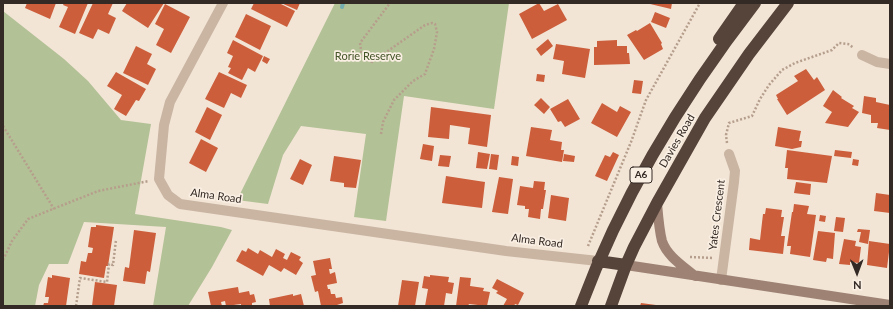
<!DOCTYPE html>
<style>
body{margin:0}
#map{position:relative;width:893px;height:309px;overflow:hidden;background:#f2e5d6;font-family:Lato,sans-serif}
canvas{display:block}
.frame{position:absolute;inset:0;border:4px solid #342a25;pointer-events:none}
.north{position:absolute;left:837px;top:253px;width:40px;height:40px;-webkit-text-stroke:3px #faefe3;paint-order:stroke;rotate:179deg;font-size:11px;font-weight:700;line-height:16px;text-align:center;color:#342a25}
.north::after{content:'';display:block;margin:auto;width:14px;height:18px;background:#342a25;clip-path:polygon(50% 0,100% 100%,50% 72%,0 100%)}
</style>
<div id="map">
<canvas width="893" height="309"></canvas>
<div class="frame"></div>
<div class="north">N</div>
</div>
<script>
const ctx = document.querySelector('canvas').getContext('2d');
ctx.lineJoin = 'round';
function paint(path, color) { ctx.fillStyle = color; ctx.fill(path, 'evenodd'); }
function stroke(path, color, width, dash) { ctx.strokeStyle = color; ctx.lineWidth = width; ctx.lineCap = dash ? 'butt' : 'round'; ctx.setLineDash(dash || []); ctx.stroke(path); }
function drawText(font, color, halo, rows, align = 'center') {
  ctx.font = font + ' Lato,sans-serif'; ctx.lineWidth = 3.5; ctx.setLineDash([]); ctx.textBaseline = 'middle'; ctx.strokeStyle = halo; ctx.fillStyle = color; for (const [text, x, y, turn = 0] of rows) {
    ctx.save(); ctx.translate(x, y); ctx.rotate((+turn || 0) * Math.PI / 180); ctx.textAlign = isNaN(turn) ? turn : align; if (halo) ctx.strokeText(text, 0, 0); ctx.fillText(text, 0, 0); ctx.restore();
  }
}
paint(new Path2D(`
 M335,3H509L494,109L404,96L386,221L354,217L366,134L301,126L283,155L268,204L237,200Z
 M3,11L64,59L88,81L121,120L151,124L135,214L221,227L232,230L212,267L188,306H153L166,227L84,222L68,264H49L39,285L35,306H3Z`), '#b3c196');
stroke(new Path2D(`
 M342,7L343,3`), '#74adb0', 4);
paint(new Path2D(`
 M27,3H56L50,19L25,8Z
 M64,3H88L75,34L59,27L68,7L63,5Z
 M93,3H113L108,14L116,18L109,34L98,29L93,39L79,33Z
 M127,3L142,4L164,3L148,28L122,11Z
 M254,3H279L295,11L287,27L251,9Z
 M281,3H300L297,10Z
 M539,3L544,11L558,4L567,20L532,39L519,14Z
 M646,3H672L671,9Z
 M165,4L190,17L171,53L156,45L164,29L155,24Z
 M655,12L670,18L666,28L651,22Z
 M246,14L271,26L260,50L235,37Z
 M650,23L662,43L661,44L663,49L644,60L627,35L636,30L637,31Z
 M548,39L553,46L541,56L536,49Z
 M233,40L263,56L255,72L248,68L242,80L228,73L231,68L228,67L233,56L227,53Z
 M617,40V46H627V53H629L630,64L594,65V47H597V41Z
 M556,44L590,49L585,78L562,74L564,61L553,59Z
 M136,46L152,54L147,64L156,69L148,85L123,73Z
 M264,56L270,59L267,64L262,61Z
 M806,69L814,80L817,77L825,90L787,115L777,99H778L776,95L798,81L794,76Z
 M116,72L146,89L139,101L136,100L126,116L114,109L122,95L107,86Z
 M219,72L247,85L241,98L231,93L224,108L205,99Z
 M537,74L545,75L544,82L536,81Z
 M634,80L643,81L641,94L632,93Z
 M833,90L842,97L841,98L854,106L852,108L859,112L848,127L825,123L832,112L823,106Z
 M864,96L876,98V102L890,105V130L877,128L878,123H871V115L862,113Z
 M541,98L550,107L544,114L534,105Z
 M568,99L580,119L565,127L561,121L558,122L550,109Z
 M602,103L617,112L620,106L631,112L617,137L591,123Z
 M207,107L222,115L210,140L195,132Z
 M431,107L491,115L487,147L468,144L470,128L450,125L449,139L428,137Z
 M531,127L552,130L550,140L562,142L561,150H564L562,162L526,156Z
 M778,127L801,131L799,141H802L801,147L792,149L775,146Z
 M201,139L218,148L206,172L189,163Z
 M423,144L434,146L432,161L420,159Z
 M787,150L832,156L827,183L787,179L788,168H785Z
 M835,150L852,152L851,158L834,156Z
 M478,152L490,154L487,169L476,168Z
 M613,152L619,155L607,181L595,176L605,155L610,157Z
 M491,154L499,155L497,170L489,169Z
 M564,154L575,156L574,162L563,161Z
 M440,155L451,156L449,167L438,166Z
 M334,156L361,160L356,188L344,187V183L330,181Z
 M512,156L519,157L518,166L511,165Z
 M300,159L312,165L303,185L290,179Z
 M853,159L859,160L858,166L852,165Z
 M446,176L485,182L482,208L442,203Z
 M499,177L513,179L508,214L492,212Z
 M534,181L545,182L544,190H546L543,209H541L540,219L528,217L529,209H525V206L517,205L520,186L533,188Z
 M796,182L811,184L810,195L794,193Z
 M876,193L890,195V213L874,211Z
 M551,195L569,198L566,221L548,218Z
 M794,204L809,206L807,214L816,215L810,257L790,254L791,246H787L792,212H793Z
 M766,208L782,210L781,217H784L781,236H785L783,254L749,250L750,238L760,240L763,214H765Z
 M820,215L826,216L825,222L819,221Z
 M836,217L845,218L843,232L834,231Z
 M96,225L114,227L108,266H106L104,278L79,274L81,261L86,262L88,253H92L93,248L88,247L91,227H96Z
 M858,229L870,230L868,244L859,242L861,232H857Z
 M134,230L156,233L150,272L147,271L145,284L123,281L125,267L129,268Z
 M818,231L835,233L833,259L827,258L826,262L813,260Z
 M844,239L856,241L855,246L861,247L859,263L850,262V265L839,264Z
 M869,241L890,244L887,268L867,265Z
 M248,248L258,254L260,250L272,257L276,249L285,254L283,258L287,260L291,252L301,257L299,260L303,263L296,275L284,268L281,272L269,265L263,276L236,261L242,250L246,252Z
 M330,258L332,269H329L330,274L335,272L337,283L327,285L328,289H330L331,294H335L336,298L342,297L343,303L334,306H321L318,291L315,292L311,276L316,275L313,261Z
 M52,275L70,278L66,306H43L44,303H48L49,297H45L48,277L52,278Z
 M430,275L449,277L448,282L454,283L452,294L446,293L444,306H425L428,289L422,288L424,276L430,277Z
 M460,277L471,278L470,286L484,288L483,291L490,292L487,306L469,304L468,306H456Z
 M497,279L524,293L518,305L515,304L514,306H503L507,299L496,293L498,291L492,288Z
 M402,280L419,282L415,306H398Z
 M95,282L117,285L114,306H92Z
 M238,287L239,293L249,291L250,295L254,294L256,302L252,303V306H241V304L226,306L225,301L221,302L222,306H211L208,292Z
 M293,294V296L301,294L304,306H270L269,299Z
 M641,303L656,305V306H640Z`), '#cc5e3b');
stroke(new Path2D(`
 M3,126L54,209
 M381,134L383,122L394,100L413,81L425,74L434,49L437,32L435,24L432,23L425,25L372,62L362,57L360,43L390,3
 M727,143L726,135L729,123L752,116L760,99L769,85L782,70L795,63L832,50L839,43L848,44L854,48
 M588,246L631,142L646,100L700,3
 M690,257L713,258
 M3,260L12,241L28,219L98,191L149,181
 M76,306L80,278L107,282L109,264L113,265L116,240`), '#b69e8c', 2.5, [2, 2]);
stroke(new Path2D(`
 M223,3L170,102L164,125L159,179L168,195L180,204L506,251L598,261
 M862,55L877,62L890,64
 M721,280L734,182L735,171L729,154`), '#cab5a2', 10);
stroke(new Path2D(`
 M657,203C658,215 659,229 662,241C667,256 683,266 695,276
 M626,265L890,305`), '#9e8374', 10);
stroke(new Path2D(`
 M719,39L744,3
 M598,261L626,265
 M581,306C622,196 683,96 755,3
 M611,306L626,265L634,247L657,203L705,118L749,54L788,3`), '#56443b', 12);
for (const [x, y, w] of [
 [641,175,22]
]) { const box = new Path2D(); box.roundRect(x - w / 2, y - 8, w, 16, 3); ctx.fillStyle = '#faefe3'; ctx.fill(box); stroke(box, '#342a25', 1); }
drawText('bold 10px', '#342a25', null, [
 ["A6",641,175]
]);
drawText('11px', '#435428', '#faefe3', [
 ["Rorie Reserve",368,56]
]);
drawText('11px', '#342a25', '#faefe3', [
 ["Davies Road",677,141,-60],
 ["Alma Road",216,196,8],
 ["Yates Crescent",717,215,-83],
 ["Alma Road",537,241,7]
]);
</script>
